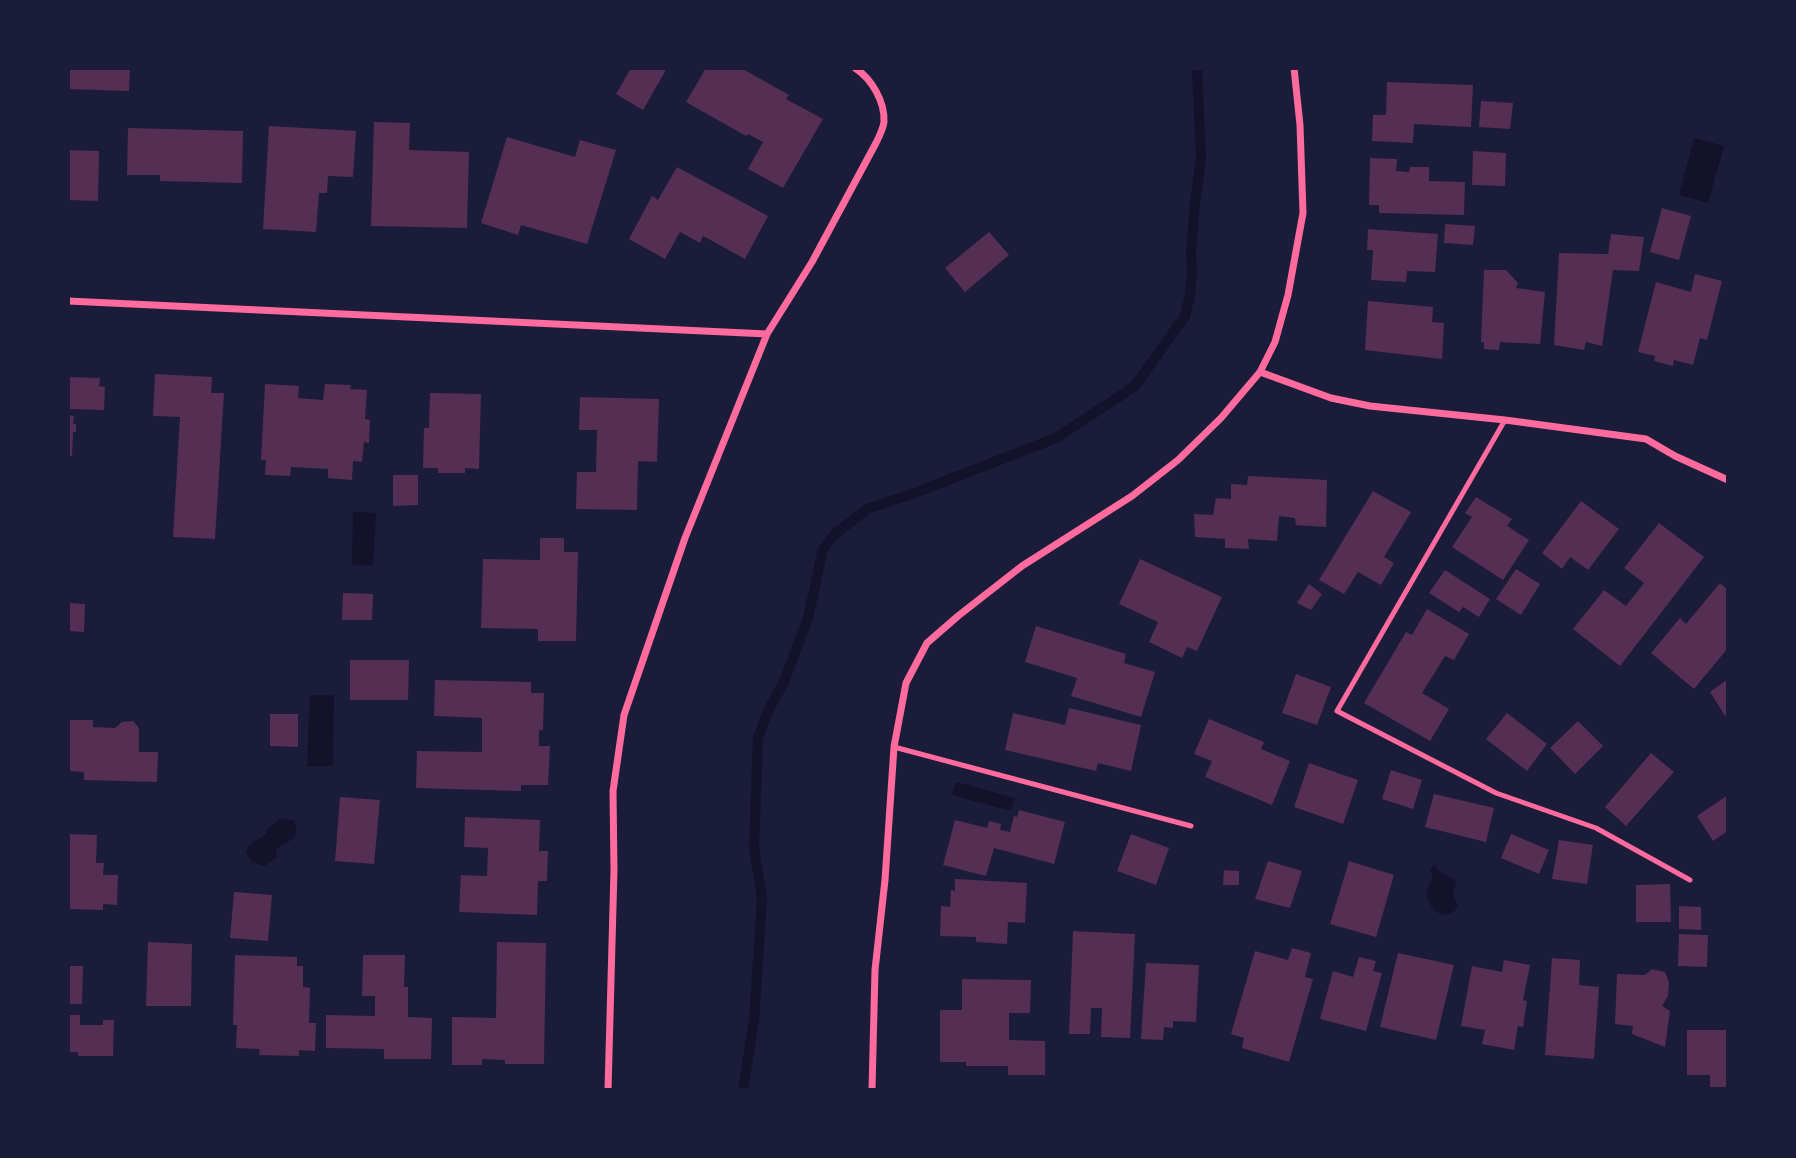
<!DOCTYPE html>
<style>
body{margin:0}
#map{position:relative;width:1796px;height:1158px;overflow:hidden;background:#1b1b3a;font-family:Commissioner,sans-serif}
canvas{display:block}
.frame{position:absolute;inset:0;border:70px solid #1b1b3a;pointer-events:none}
</style>
<div id="map">
<canvas width="1796" height="1158"></canvas>
<div class="frame"></div>
</div>
<script>
const ctx = document.querySelector('canvas').getContext('2d');
ctx.lineJoin = 'round';
function paint(path, color) { ctx.fillStyle = color; ctx.fill(path, 'evenodd'); }
function stroke(path, color, width, dash) { ctx.strokeStyle = color; ctx.lineWidth = width; ctx.lineCap = dash ? 'butt' : 'round'; ctx.setLineDash(dash || []); ctx.stroke(path); }
paint(new Path2D(`
 M1694,138L1724,146L1708,203L1679,195Z
 M353,512L376,513L373,566L352,565Z
 M310,695H334L333,766H307Z
 M956,782L1015,798L1011,811L952,795Z
 M281,818L294,821L297,832L294,838L276,849L277,857L264,866L252,862L246,853L249,845L266,834L267,829Z
 M1434,865C1443,877 1448,873 1456,881L1453,895L1458,906C1448,925 1428,910 1427,894C1427,889 1430,883 1433,877L1430,870Z`), '#12122b');
stroke(new Path2D(`
 M743,1090L754,1020L762,899L754,848L758,738L768,711L784,682L808,618L823,549L835,534L867,509L912,494L1056,438L1135,386L1185,316L1190,295L1192,273L1191,252L1195,203L1201,159L1197,68`), '#12122b', 10);
paint(new Path2D(`
 M68,68H130L129,91L68,89Z
 M631,68H667L643,110L616,94Z
 M706,68H741L789,95L786,99L823,119L783,188L748,169L763,142L748,134L746,136L686,102Z
 M1387,82L1473,85L1471,127L1414,124L1413,143L1372,141L1373,115H1386Z
 M1481,101L1513,103L1510,129L1479,127Z
 M374,122L410,123L409,150L469,152L467,228L371,226Z
 M269,126L356,131L353,177L328,176L327,193H319L316,232L263,229Z
 M128,128L243,131L242,183L160,181V175H127Z
 M507,137L575,157L580,140L616,150L587,244L521,225L518,235L481,223Z
 M68,150L99,151L98,201L68,200Z
 M1473,151L1506,153L1505,186L1472,185Z
 M1370,158L1397,159L1396,171L1409,172L1410,167H1429V181L1465,182L1464,215L1379,213V205H1369Z
 M677,167L768,216L745,259L703,236L700,243L680,232L665,259L629,239L652,196L658,200Z
 M1662,208L1691,216L1679,260L1650,252Z
 M1445,224L1475,226L1473,245L1444,243Z
 M1368,229L1438,234L1435,272L1407,271L1406,282L1371,280L1373,250H1367Z
 M989,232L1009,255L965,292L945,268Z
 M1611,234L1644,237L1639,271L1613,270L1602,346L1586,342L1584,350L1554,345L1559,253L1608,254Z
 M1484,270H1506L1518,283L1516,288L1545,292L1540,344L1500,342L1499,350L1484,349V342H1481Z
 M1695,274L1722,281L1707,340L1700,338L1693,365L1674,360L1673,366L1654,361L1655,356L1638,352L1656,282L1691,292Z
 M1368,301L1433,307L1432,322L1444,323L1442,359L1365,350Z
 M155,374L212,377L211,393H224L215,539L173,537L180,417L153,416Z
 M68,377L100,378L99,386L105,387L104,410L68,409Z
 M265,384L299,386L298,398L323,400L325,384L351,385L350,389L367,390L365,419L370,420L369,443L364,442L362,462L353,461L352,480L328,478V469L291,467L290,476L265,475L266,460H261Z
 M430,393L481,394L479,469L465,468V473H438V468H423L424,428H429Z
 M580,397L659,399L657,462L638,461L637,510L576,509L577,472H596L597,430H579Z
 M68,415L74,416L73,424H76V432H73L72,456H68Z
 M393,475H418V505L393,506Z
 M1248,476L1327,480L1326,527L1296,525L1295,518L1279,516L1277,541L1248,539L1249,549L1225,548V539L1195,537L1194,514L1213,515L1216,498L1231,499V484L1247,485Z
 M1373,491L1411,512L1384,557L1394,563L1381,585L1358,572L1344,594L1319,580Z
 M1476,497L1512,519L1507,526L1529,540L1503,580L1452,547L1472,517L1465,513Z
 M1581,501L1619,529L1588,570L1570,557L1562,569L1542,553Z
 M1659,523L1704,557L1620,666L1573,629L1604,590L1626,606L1644,583L1624,568Z
 M540,538H564V552H578L576,641H538V629L481,628L483,559L540,560Z
 M1140,559L1222,597L1197,651L1187,647L1182,658L1149,642L1158,622L1119,604Z
 M1516,569L1540,584L1521,615L1496,599Z
 M1445,570L1490,599L1479,617L1463,607L1459,612L1429,593Z
 M1720,583L1728,590V648L1694,689L1651,653L1680,618L1686,624Z
 M1309,584L1322,594L1311,610L1297,603Z
 M343,593L373,594L372,620H342Z
 M68,603L85,604L84,632L68,631Z
 M1427,609L1469,634L1454,660L1445,656L1422,693L1449,709L1430,741L1364,703L1406,632L1412,635Z
 M1036,626L1126,654L1124,663L1155,672L1141,717L1071,696L1077,678L1025,662Z
 M350,660H409L408,700H350Z
 M1296,674L1331,687L1317,725L1282,713Z
 M1728,679V714L1725,716L1710,692Z
 M435,680L531,682V693H544L543,730H539V746H550L548,785H521V791L416,788L417,751L482,752V718L434,716Z
 M1069,708L1141,725L1131,771L1098,763L1096,771L1005,750L1013,713L1065,725Z
 M1507,713L1547,744L1527,771L1486,739Z
 M270,714H298V747L270,746Z
 M1209,719L1264,742L1261,749L1290,761L1272,805L1205,777L1212,761L1194,754Z
 M68,720H93V727L115,728L122,722L133,721L139,728V752H158L157,782L84,780V772L68,771Z
 M1578,721L1603,746L1575,774L1550,748Z
 M1651,753L1674,772L1626,826L1605,807Z
 M1309,763L1358,780L1343,824L1294,807Z
 M1391,770L1422,780L1413,809L1382,799Z
 M1434,794L1494,808L1486,842L1425,827Z
 M1728,795V831L1713,841L1697,816Z
 M340,797L380,800L374,864L335,861Z
 M1019,810L1065,822L1054,864L994,848L986,876L943,865L955,820L987,828L989,821L1001,824L1000,830L1010,832L1014,816L1017,817Z
 M465,817L540,820L539,851H548L547,881H538L537,915L459,912L461,875L487,876L488,848L464,847Z
 M69,834L97,835L96,863H104L103,875H118L117,905L103,904V910L68,909Z
 M1131,834L1169,848L1156,885L1117,871Z
 M1511,834L1549,850L1539,874L1501,858Z
 M1559,840L1593,845L1587,884L1552,879Z
 M1268,861L1302,871L1290,908L1255,899Z
 M1349,861L1394,875L1376,937L1330,924Z
 M1224,870L1239,871V885H1223Z
 M955,879L1027,883L1025,923L1008,922L1007,944L976,942V937L940,936L941,906L950,907L951,890L955,891Z
 M1670,884L1671,922H1636V885Z
 M234,892L272,895L268,941L230,938Z
 M1679,906L1701,907V930L1679,929Z
 M1073,931L1135,934L1130,1038L1101,1037L1102,1008H1091L1090,1034H1069Z
 M1679,934L1708,935L1707,967L1678,966Z
 M148,942L192,944L191,1006H146Z
 M497,942L546,943L544,1064H505V1060L482,1059V1065H452V1017L496,1018Z
 M1292,948L1311,953L1305,977L1313,979L1289,1062L1242,1048L1244,1038L1231,1034L1255,951L1288,960Z
 M1398,953L1454,965L1436,1040L1380,1027Z
 M235,955L297,957V966H303V987L310,988L309,1023H316L315,1051L299,1050V1056L259,1055L260,1049L236,1048L237,1025H233Z
 M363,955H405L404,987H408V1017L432,1018L431,1059H384V1049L326,1048V1015L375,1016V996H362Z
 M1359,957L1376,961L1373,971L1382,973L1366,1031L1320,1019L1333,971L1353,977Z
 M1552,958L1580,960L1579,985L1599,987L1594,1059L1545,1055Z
 M1504,960L1530,965L1523,1000L1527,1001L1523,1027L1518,1026L1514,1050L1482,1044L1485,1030L1461,1026L1472,966L1502,972Z
 M1146,963L1199,965L1196,1022L1173,1021V1028L1164,1027L1163,1040L1141,1039Z
 M68,966H83L82,1004H68Z
 M1652,969L1665,972L1669,982L1668,996L1662,1006L1670,1011L1665,1047L1632,1034L1633,1026L1615,1024L1617,974L1645,975Z
 M962,979L1031,980L1030,1013H1009V1040L1045,1041V1075H1008V1066H966V1062H940V1010H962Z
 M68,1015H80V1025H103V1020H114L113,1056H78V1052H68Z
 M1687,1030H1728V1087H1710V1075H1687Z`), '#542f53');
stroke(new Path2D(`
 M1505,420L1337,711L1496,793L1596,828L1690,880
 M894,747L1191,826`), '#ff6b9d', 5);
stroke(new Path2D(`
 M68,301L767,334
 M1260,372L1331,398L1370,406L1505,420L1646,439L1675,456L1728,480
 M608,1090L614,870L613,791L624,715L685,538L767,334L812,262L876,143C879,137 883,129 884,122C885,102 872,79 855,68
 M872,1090L875,970L885,880L894,747L906,683L927,643L958,616L1022,566L1132,496L1178,460L1221,418L1260,372L1275,342L1288,295L1303,213L1300,125L1294,68`), '#ff6b9d', 7);
</script>
